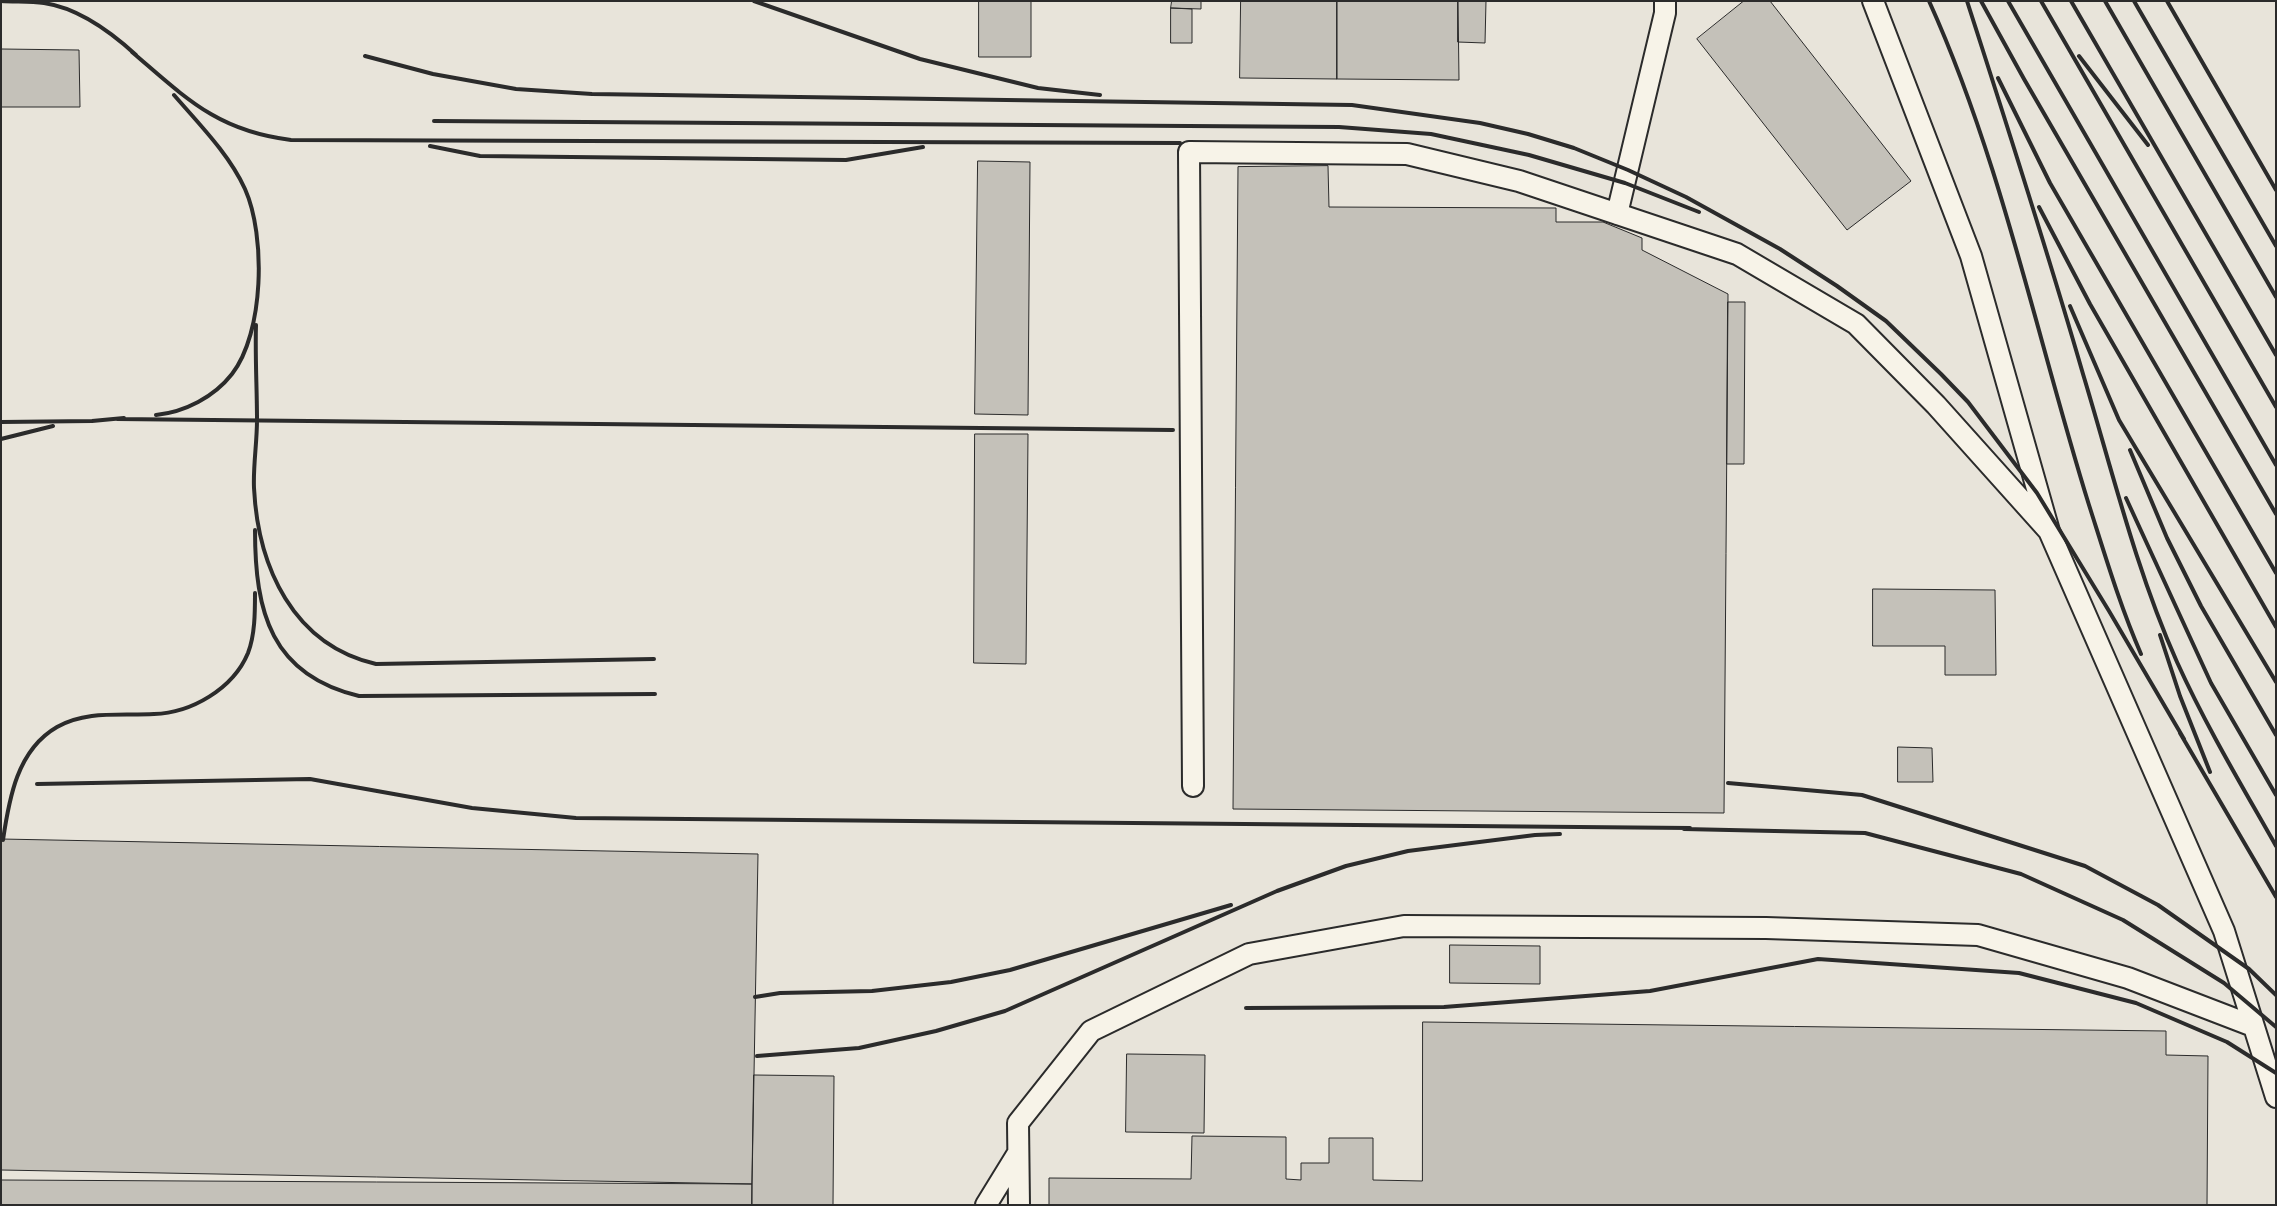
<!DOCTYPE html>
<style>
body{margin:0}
#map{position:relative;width:2277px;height:1206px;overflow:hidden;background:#f7f3e8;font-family:"Shantell Sans",sans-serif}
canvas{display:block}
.frame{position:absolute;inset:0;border:2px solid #2b2b2b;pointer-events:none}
</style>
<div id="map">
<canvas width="2277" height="1206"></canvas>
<div class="frame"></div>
</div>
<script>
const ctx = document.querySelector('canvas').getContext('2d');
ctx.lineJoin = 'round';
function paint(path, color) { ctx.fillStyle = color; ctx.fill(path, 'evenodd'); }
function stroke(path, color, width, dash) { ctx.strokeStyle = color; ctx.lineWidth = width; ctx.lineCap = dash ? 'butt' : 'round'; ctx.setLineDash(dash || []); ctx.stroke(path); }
paint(new Path2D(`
 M1,1H2276V1205H1Z`), '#e8e4da');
const building = new Path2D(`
 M979,1H1031V57H979Z
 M1172,1H1201V9L1171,8Z
 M1241,1H1337V79L1240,78Z
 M1337,1H1458L1459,80L1337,79Z
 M1458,1H1486L1485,43L1458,42Z
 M1744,1H1770L1911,181L1847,230L1697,39Z
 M1171,8L1192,9V43H1171Z
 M1,49L79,50L80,107H1Z
 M978,161L1030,162L1028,415L975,414Z
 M1328,166L1329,207L1556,208V222H1603L1642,238V250L1728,294L1724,813L1233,809L1238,167Z
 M1728,302H1745L1744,464H1727Z
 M975,434H1028L1026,664L974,663Z
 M1873,589L1995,590L1996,675H1945V646H1873Z
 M1898,747L1932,748L1933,782H1898Z
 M1,839L758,854L752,1184L1,1170Z
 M1450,945L1540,946V984L1450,983Z
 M1423,1022L2166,1031V1055L2208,1056L2207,1205H1049V1178L1191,1179L1192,1136L1286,1137V1179L1301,1180V1163H1329V1138H1373V1180L1422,1181Z
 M1127,1054L1205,1055L1204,1133L1126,1132Z
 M754,1075L834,1076L833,1205H752Z
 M1,1180L752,1184V1205H1Z`);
paint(building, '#c4c1b9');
stroke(building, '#2b2b2b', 1);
const service = new Path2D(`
 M1873,1L1971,256L2049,531L2224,931L2276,1097
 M1617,214L1665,13V1
 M1193,786L1189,152L1407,154L1519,181L1737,254L1856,324L1936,405L2049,531
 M986,1205L1018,1153
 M1019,1205L1018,1123L1091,1031L1249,954L1404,926L1766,928L1978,935L2128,978L2253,1026`);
stroke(service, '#2b2b2b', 24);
stroke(service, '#f7f3e8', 20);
stroke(new Path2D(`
 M1,1C15,2 30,1 44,3C78,8 111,32 136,55
 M754,1L920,59L1038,88L1100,95
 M1929,1C2001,160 2037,338 2089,505C2105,555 2120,606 2141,654
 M1967,1C2007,125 2047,249 2083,374C2112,470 2136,570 2177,662C2206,726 2242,786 2276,846
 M1981,1L2024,79L2276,514
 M2008,1L2276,465
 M2041,1L2276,407
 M2071,1L2276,355
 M2105,1L2276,297
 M2134,1L2276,246
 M2167,1L2276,190
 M132,52C186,98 217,131 291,140L1180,143
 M365,56L433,74L516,89L592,94L1352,105L1480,123L1528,134L1574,148L1628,170L1686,197L1780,249L1837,286L1886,321L1941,374L1968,402L2037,493L2109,611L2184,739
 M2079,56L2148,145
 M1998,78L2050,183L2276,573
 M434,121L1339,127L1431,134L1529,155L1625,183L1699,212
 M430,146L480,156L846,160L923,147
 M2039,207L2090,304L2276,627
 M2070,306L2119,420L2276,682
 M256,325C255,357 257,388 257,420C257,443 253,466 254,488C258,567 293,645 376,664L654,659
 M156,415C185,412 214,397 232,374C264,333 266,236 245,189C229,154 199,124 174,95
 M117,419L1173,430
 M1,422L92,421L124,418
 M1,439L53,426
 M2130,450L2167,538L2201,606L2276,735
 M2126,498L2211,683L2276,795
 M255,530C255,612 271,675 359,696L655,694
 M2160,635L2180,696L2210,772
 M2180,733L2276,897
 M1728,783L1862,795L2085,866L2158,905L2249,969L2276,995
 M37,784L310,779L472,808L576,818L1690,828
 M1684,829L1865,833L2021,874L2123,920L2224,983L2276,1027
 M3,840C9,799 17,750 57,727C87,710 121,716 154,714C191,713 233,689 248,653C255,635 255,612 255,593
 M755,997L780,993L872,991L951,982L1010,970L1231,905
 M1246,1008L1444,1007L1650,991L1818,959L2019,973L2136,1003L2227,1042L2276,1073
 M757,1056L859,1048L936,1031L1005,1011L1277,891L1346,866L1408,851L1535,835L1560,834`), '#2b2b2b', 4);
</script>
